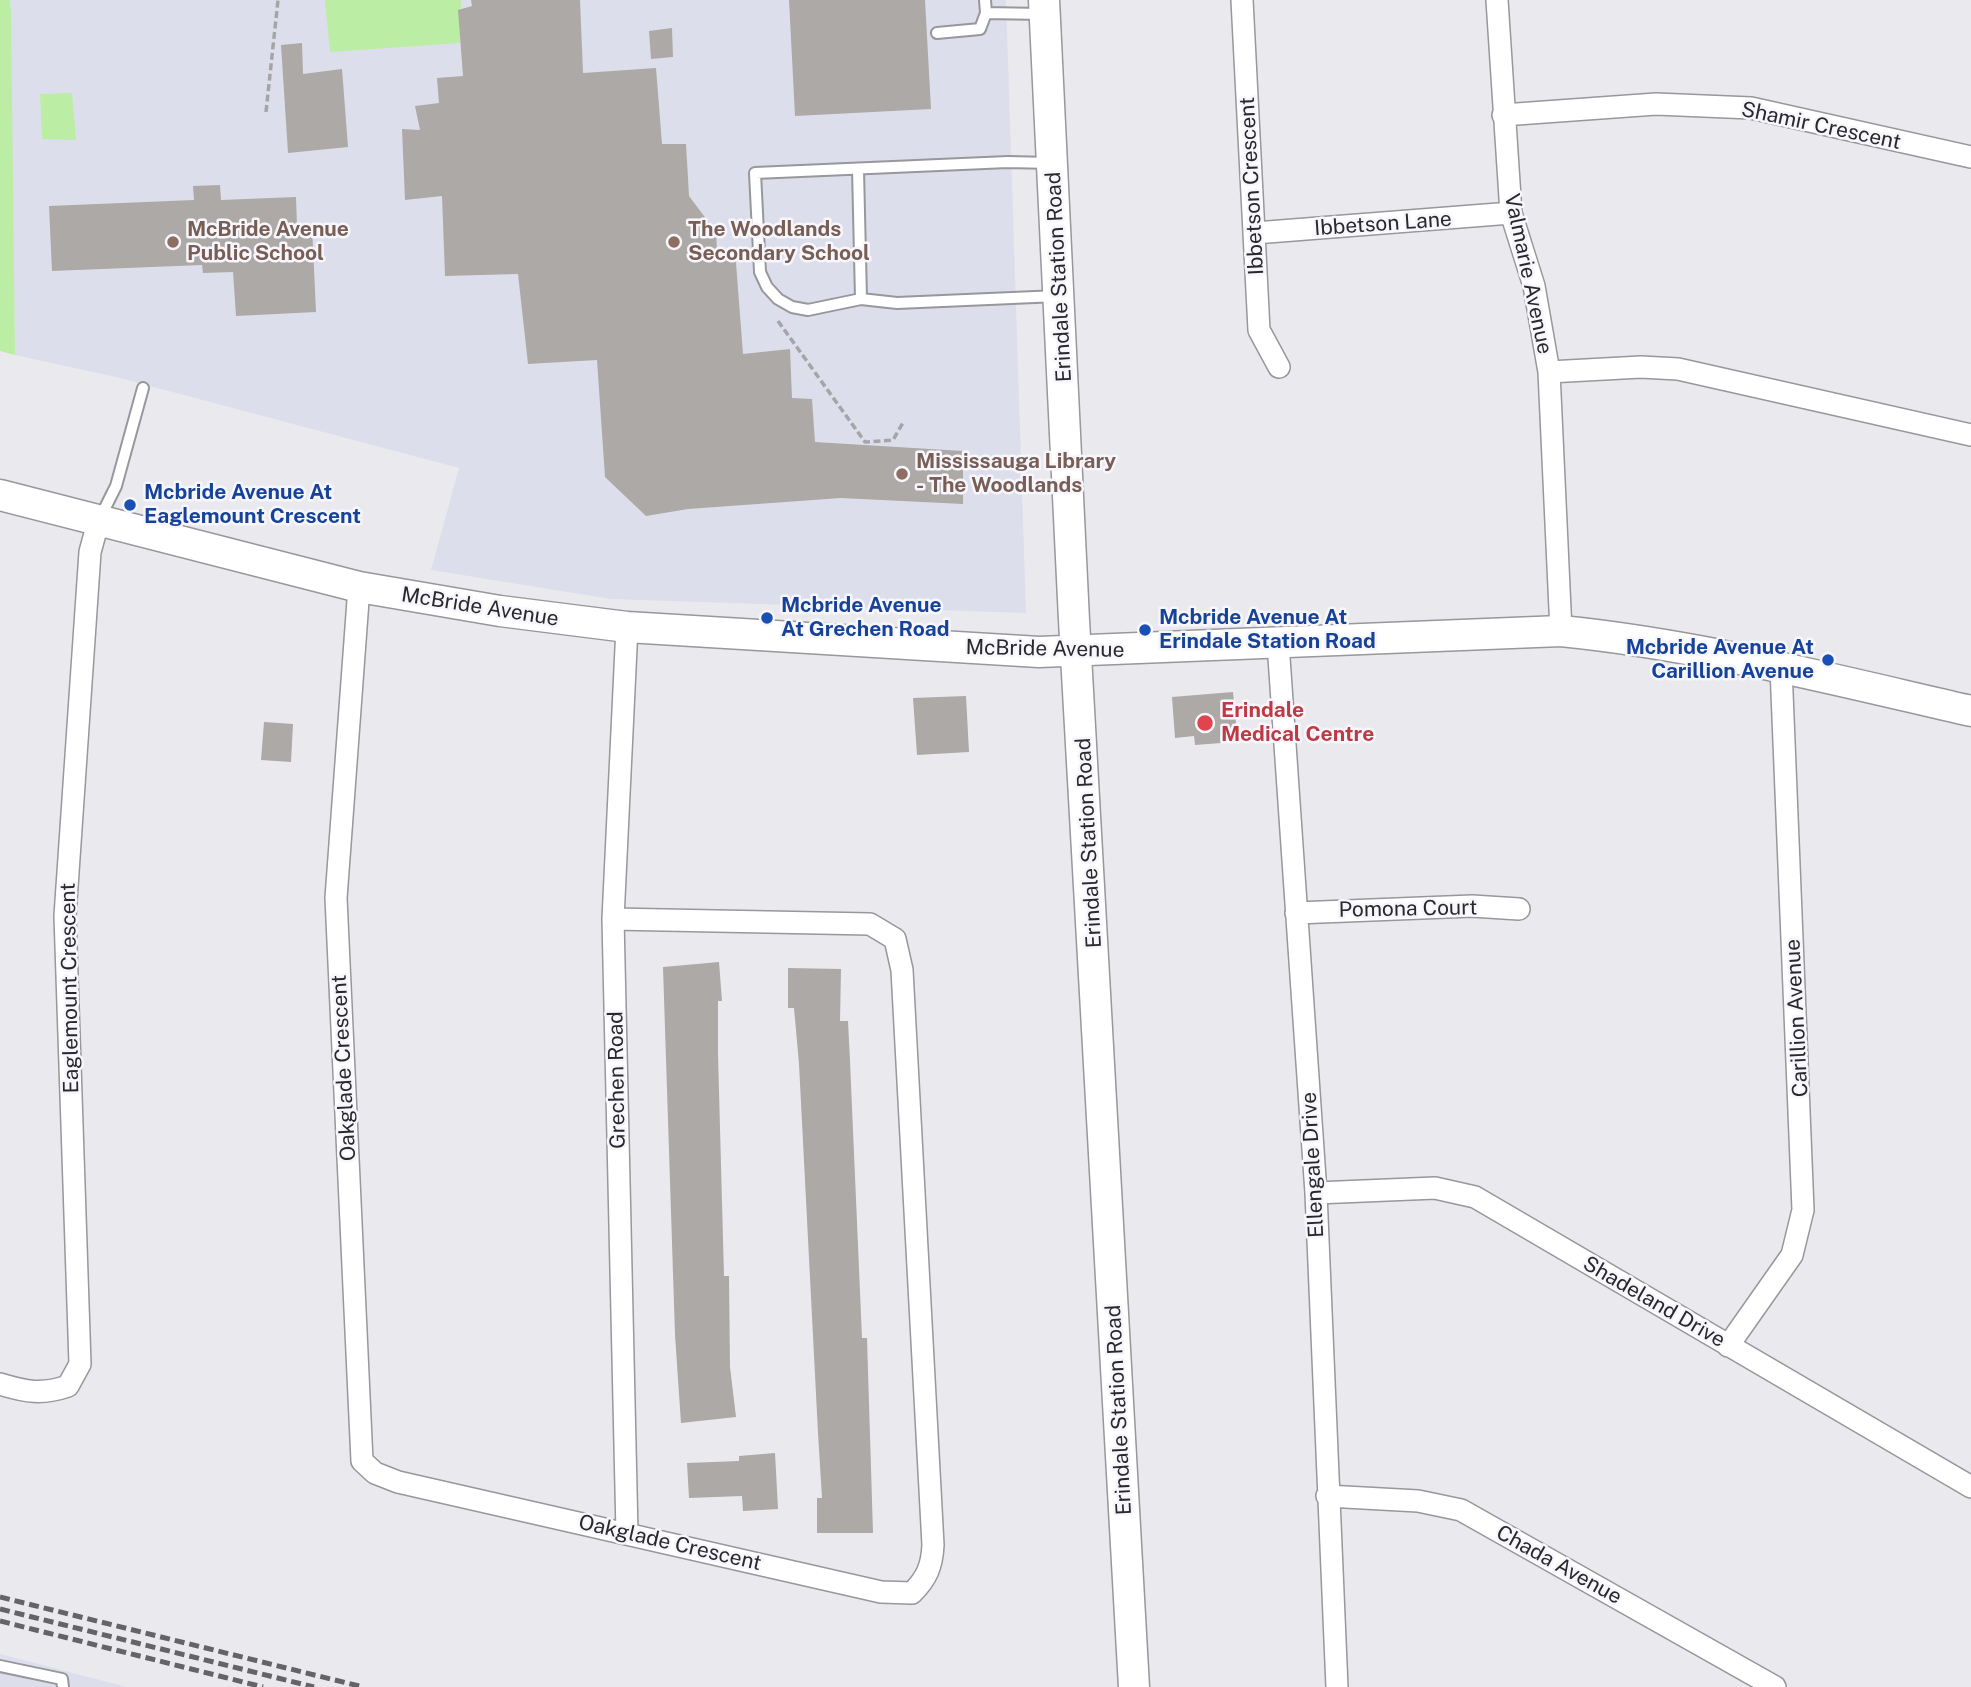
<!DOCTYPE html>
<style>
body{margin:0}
canvas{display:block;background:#e9e9ee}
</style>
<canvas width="1971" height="1687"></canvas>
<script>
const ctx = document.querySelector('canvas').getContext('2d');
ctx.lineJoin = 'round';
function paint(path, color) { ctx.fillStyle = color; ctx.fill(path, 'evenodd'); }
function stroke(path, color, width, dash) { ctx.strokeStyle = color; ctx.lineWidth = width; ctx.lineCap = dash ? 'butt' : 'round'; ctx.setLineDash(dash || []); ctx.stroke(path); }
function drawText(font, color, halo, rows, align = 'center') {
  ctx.font = font + ' "Public Sans",sans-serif'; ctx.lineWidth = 5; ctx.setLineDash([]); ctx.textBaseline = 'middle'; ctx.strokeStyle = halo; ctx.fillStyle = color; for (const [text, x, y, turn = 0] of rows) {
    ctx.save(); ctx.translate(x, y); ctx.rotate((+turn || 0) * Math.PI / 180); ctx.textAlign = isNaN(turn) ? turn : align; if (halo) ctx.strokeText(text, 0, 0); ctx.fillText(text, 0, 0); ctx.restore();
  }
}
paint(new Path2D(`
 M10,0H1006L1026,613L611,599L431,570L459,468L116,377L15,355Z
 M0,1654L127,1687H0Z`), '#dddeeb');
paint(new Path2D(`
 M0,0H10L11,12L15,355L0,351Z
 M325,0H461L460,43L330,52Z
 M72,93L76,140L42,139L40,94Z`), '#bbeda5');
paint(new Path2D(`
 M471,0H580L583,73L656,68L662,144H686L689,196L716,232L717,251L735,250L743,354L790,349L792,398L812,399L815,442L963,451V504L841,498L688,509L646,516L605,477L597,360L528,364L518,274L445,276L442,196L405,200L402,129L420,130L415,106L439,103L437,78L463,76L458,10L472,6Z
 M789,0H925L931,109L795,116Z
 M672,28L673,57L651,59L649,31Z
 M302,43L303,74L342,69L348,147L288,153L281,45Z
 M220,185L221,200L296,197L297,226H312L316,312L236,316L233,272L203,273L202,265L52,271L49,206L194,200L193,186Z
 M1233,692L1237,734L1220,736L1221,743L1195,745L1194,736L1175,738L1172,697Z
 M966,696L969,752L917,755L913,698Z
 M264,722L293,724L291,762L261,760Z
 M719,962L722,1001H718V1054L724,1276H729L730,1367L736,1417L681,1423L675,1335L663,967Z
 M788,968L841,969L840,1021H848L850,1061L862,1338H867L873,1533H817V1498H822L818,1433L799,1064L794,1008H788Z
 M775,1453L778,1509L743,1511L742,1496L689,1498L687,1463L739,1461V1456Z`), '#ada9a6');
const lane = new Path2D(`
 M986,13L1043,14
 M937,33L980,29L986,13L985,0
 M1051,163L1008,162L755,173L760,272L767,287L778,299L792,307L808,310L861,299L897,303L1058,296
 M858,169L861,299
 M100,518L116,486L143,388
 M0,1666L62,1679L63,1687`);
const street = new Path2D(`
 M1242,0L1259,330L1279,367
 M1497,0L1511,213L1534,286L1549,372L1561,631
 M1503,115L1656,104L1751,108L1971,157
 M1255,233L1511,213
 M1549,372L1641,367L1678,369L1971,435
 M359,587L336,898L362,1461L375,1473L398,1482L881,1592L912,1593C927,1578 932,1566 933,1545L902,970L895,939L870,924L613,919
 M1278,643L1316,1193L1337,1687
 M1296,913L1472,906L1519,909
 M1316,1193L1435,1188L1475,1197L1971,1487
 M1728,1346L1792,1255L1803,1210L1781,668
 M0,1384C26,1392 42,1395 68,1386L80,1364L65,916L90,552L99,519
 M1327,1496L1418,1501L1461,1510L1775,1687
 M627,1533L613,919L627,627`);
const secondary = new Path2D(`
 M1044,0L1074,620L1134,1687
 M0,495L359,587L500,611L627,627L1039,652L1561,631C1700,645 1835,680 1971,711`);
stroke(lane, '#97979c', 14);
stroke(street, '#97979c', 24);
stroke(secondary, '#97979c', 33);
stroke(new Path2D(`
 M266,112L278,0
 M778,321L865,442L893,440L904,421`), '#a5a5a8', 3.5, [7, 3.5]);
stroke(lane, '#fff', 10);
stroke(street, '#fff', 21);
stroke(secondary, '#fff', 30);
stroke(new Path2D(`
 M0,1597L363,1687
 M0,1609L314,1687
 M0,1621L263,1687`), '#646467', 5, [10, 5]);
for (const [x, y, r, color] of [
 [173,242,7,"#8d6e63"],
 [674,242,7,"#8d6e63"],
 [902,474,7,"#8d6e63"],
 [130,505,7,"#1a4fb4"],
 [767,618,7,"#1a4fb4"],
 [1145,630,7,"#1a4fb4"],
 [1828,660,7,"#1a4fb4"],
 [1205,723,9,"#e0444e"]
]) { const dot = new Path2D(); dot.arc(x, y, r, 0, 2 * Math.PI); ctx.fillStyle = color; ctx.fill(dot); stroke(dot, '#f6f6fc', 2.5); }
drawText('21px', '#29292b', '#f6f6fc', [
 ["Shamir Crescent",1821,126,12],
 ["Ibbetson Crescent",1252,186,-93],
 ["Ibbetson Lane",1383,224,-4],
 ["Valmarie Avenue",1528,274,78],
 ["Erindale Station Road",1059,277,-93],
 ["McBride Avenue",480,607,9],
 ["McBride Avenue",1045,649,1],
 ["Erindale Station Road",1089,843,-93],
 ["Pomona Court",1408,909,-1],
 ["Eaglemount Crescent",70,988,-91],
 ["Carillion Avenue",1797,1018,-93],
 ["Oakglade Crescent",344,1068,-93],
 ["Grechen Road",617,1080,-91],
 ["Ellengale Drive",1313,1165,-93],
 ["Shadeland Drive",1654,1302,30],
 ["Erindale Station Road",1119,1410,-93],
 ["Oakglade Crescent",670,1543,13],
 ["Chada Avenue",1559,1565,29]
]);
drawText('bold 21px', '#785e54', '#f6f6fc', [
 ["McBride Avenue",187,230],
 ["Public School",187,254],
 ["The Woodlands",688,230],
 ["Secondary School",688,254],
 ["Mississauga Library",916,462],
 ["- The Woodlands",916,486]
], 'left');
drawText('bold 21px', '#164399', '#f6f6fc', [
 ["Mcbride Avenue At",144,493],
 ["Eaglemount Crescent",144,517],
 ["Mcbride Avenue",781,606],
 ["At Grechen Road",781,630],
 ["Mcbride Avenue At",1159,618],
 ["Erindale Station Road",1159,642],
 ["Mcbride Avenue At",1814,648,"right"],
 ["Carillion Avenue",1814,672,"right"]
], 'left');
drawText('bold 21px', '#be3a42', '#f6f6fc', [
 ["Erindale",1221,711],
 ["Medical Centre",1221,735]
], 'left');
</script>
